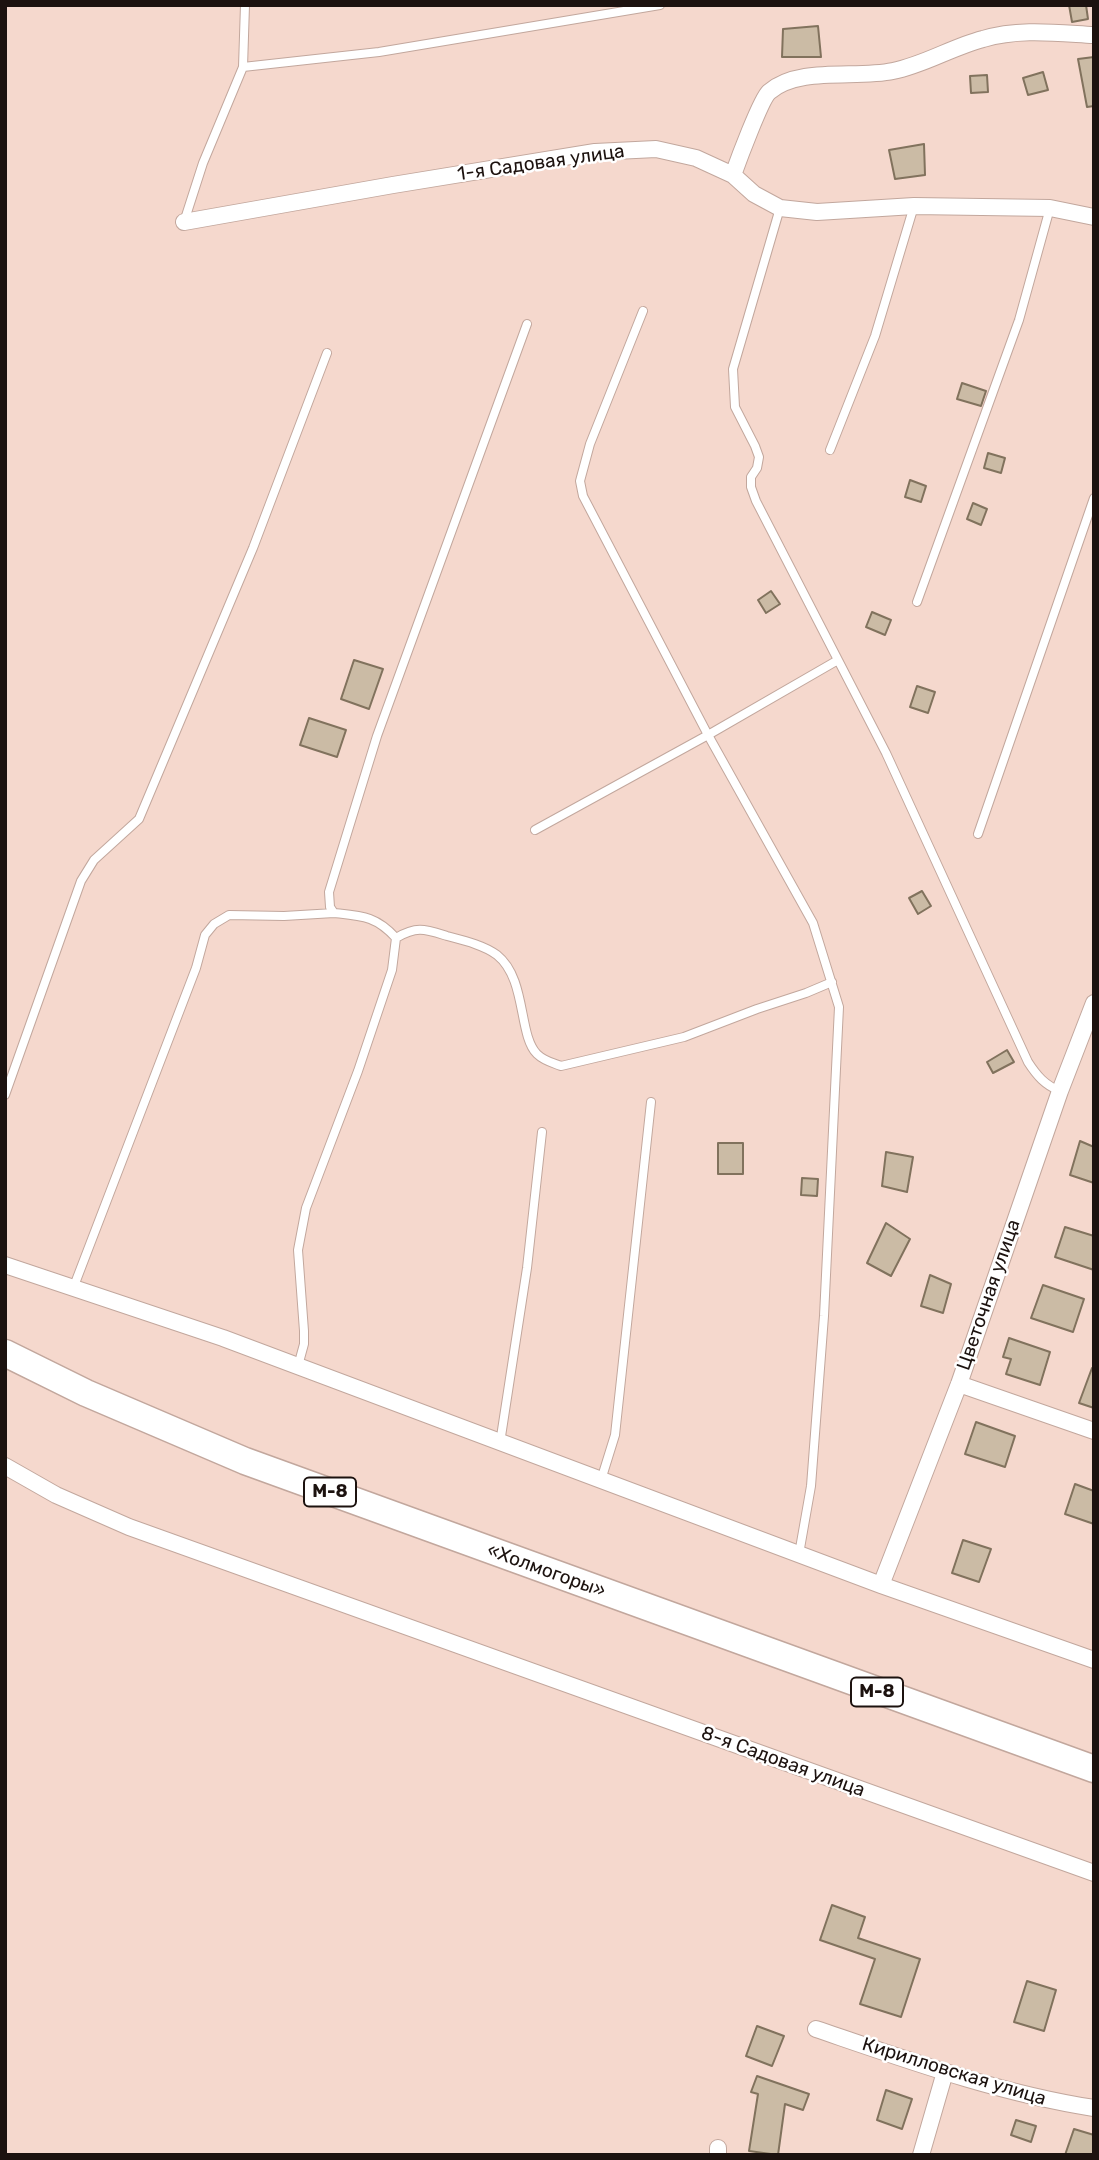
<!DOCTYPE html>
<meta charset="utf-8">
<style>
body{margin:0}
#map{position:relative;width:1099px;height:2160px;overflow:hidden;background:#f5d8cd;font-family:Rubik,sans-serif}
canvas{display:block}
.frame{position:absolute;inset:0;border:7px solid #1c120f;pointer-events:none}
</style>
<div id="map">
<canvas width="1099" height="2160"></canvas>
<div class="frame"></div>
</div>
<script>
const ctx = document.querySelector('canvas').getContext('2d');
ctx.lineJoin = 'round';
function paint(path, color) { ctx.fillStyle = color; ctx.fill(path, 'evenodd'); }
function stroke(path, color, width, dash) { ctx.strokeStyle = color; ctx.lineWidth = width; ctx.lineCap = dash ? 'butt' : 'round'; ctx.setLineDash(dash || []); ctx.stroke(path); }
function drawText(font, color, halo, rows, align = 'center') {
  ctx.font = font + ' Rubik,sans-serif'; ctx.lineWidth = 5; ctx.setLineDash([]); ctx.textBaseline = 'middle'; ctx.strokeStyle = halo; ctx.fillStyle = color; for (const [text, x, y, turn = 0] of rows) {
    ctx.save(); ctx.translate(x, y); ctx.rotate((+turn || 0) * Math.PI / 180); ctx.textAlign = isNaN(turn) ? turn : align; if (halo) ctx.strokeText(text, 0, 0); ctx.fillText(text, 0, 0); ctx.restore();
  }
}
const building = new Path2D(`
 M1069,5H1086L1088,19L1072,22Z
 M818,26L821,57H782L783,29Z
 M1094,57V106L1087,107L1078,59Z
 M1043,72L1048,90L1028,95L1023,78Z
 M987,75L988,92L971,93L970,76Z
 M924,144L925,175L895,179L889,150Z
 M962,383L986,391L981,406L957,399Z
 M988,453L1005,458L1001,473L984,468Z
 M910,480L926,486L921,502L905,497Z
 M973,503L987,509L981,525L967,519Z
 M771,591L780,604L766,613L758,600Z
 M872,612L891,620L885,635L866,627Z
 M354,660L383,669L369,709L341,699Z
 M917,686L935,692L928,713L910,707Z
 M309,718L346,730L337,757L300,745Z
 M922,891L931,906L918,914L909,898Z
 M1007,1050L1014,1062L993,1073L987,1062Z
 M1080,1141L1094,1147V1183L1070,1175Z
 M718,1143H743V1174H718Z
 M886,1152L913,1157L907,1192L882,1186Z
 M802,1178L818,1179L817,1196L801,1195Z
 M886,1223L910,1239L891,1276L867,1263Z
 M1065,1227L1094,1236V1270L1055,1257Z
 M930,1275L951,1284L943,1313L921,1306Z
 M1043,1285L1084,1299L1073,1332L1031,1318Z
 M1009,1338L1050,1352L1040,1385L1006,1374L1011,1359L1003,1357Z
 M1092,1368H1094V1408L1079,1403Z
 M976,1422L1015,1436L1005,1467L965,1454Z
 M1075,1484L1094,1491V1524L1065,1514Z
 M963,1540L991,1549L979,1582L952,1573Z
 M832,1905L865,1917L858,1938L920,1959L901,2017L860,2004L875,1959L820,1940Z
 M1027,1981L1056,1990L1044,2031L1014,2022Z
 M757,2026L784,2036L772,2066L746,2056Z
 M757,2076L809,2094L803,2110L785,2104L778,2155L749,2151L758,2094L751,2092Z
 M886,2090L912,2099L902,2129L877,2120Z
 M1016,2120L1036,2126L1031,2142L1011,2135Z
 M1074,2129L1094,2135V2155H1065Z`);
paint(building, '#cbbba5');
stroke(building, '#81725d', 2);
const service = new Path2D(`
 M243,67L379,52L660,5
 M780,208L733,369L735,407L755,446L759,457L757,468L751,477V487L756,501L886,753L1028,1062C1037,1076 1045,1085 1060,1091
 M184,222L203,163L243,67L245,5
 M643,311L590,444L580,481L583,496L708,735L813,923L839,1007L824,1316L811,1486L799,1554
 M830,450L875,336L914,206
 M917,602L1019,320L1050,208
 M535,830L708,735L838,660
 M978,834L1094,498
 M396,938C417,926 424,929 447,936C462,940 484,945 497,955C527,979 518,1035 537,1054C544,1061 553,1063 561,1066L684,1037L757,1009L806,993L832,982
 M5,1095L81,881L94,860L139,819L253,548L327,353
 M74,1286L196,968L205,935L214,924L229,915L284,916L334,913
 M298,1366L304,1344V1331L298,1250L306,1208L358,1071L392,970L396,938C376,916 362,916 334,913L330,907L329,892L377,736L527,324
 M500,1443L527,1268L542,1132
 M601,1480L615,1435L651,1102`);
const minor = new Path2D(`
 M733,175C738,161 761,99 769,92C799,66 856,79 893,71C924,65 952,47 983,39C1019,28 1057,33 1094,35
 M184,222L393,185L595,152L656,149L696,158L733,175L754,194L780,208L817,212L914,206L1050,208L1094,217
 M5,1265L223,1338L881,1585L1094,1660
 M959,1384L1094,1431
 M5,1466L56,1495L129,1527L1094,1873
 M881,1585L959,1384L1060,1091L1094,1003
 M816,2029C907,2060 998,2093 1094,2108
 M718,2155V2148
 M921,2155L945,2072`);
const trunk = new Path2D(`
 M5,1353L86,1393L245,1461L1094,1769`);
stroke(service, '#c2a79d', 10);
stroke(minor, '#c2a79d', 18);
stroke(trunk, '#c2a79d', 29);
stroke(service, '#fff', 8);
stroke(minor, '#fff', 16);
stroke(trunk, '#fff', 26);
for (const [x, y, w] of [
 [330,1492,52],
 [877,1692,52]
]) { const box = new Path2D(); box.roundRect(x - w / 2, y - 14.5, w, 29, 5); ctx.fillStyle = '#fff'; ctx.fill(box); stroke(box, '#1c120f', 2); }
drawText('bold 18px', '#1c120f', null, [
 ["М-8",330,1492],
 ["М-8",877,1692]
]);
drawText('19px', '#1c120f', '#fff', [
 ["1-я Садовая улица",541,163,-8],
 ["Цветочная улица",989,1295,-71],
 ["«Холмогоры»",546,1571,20],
 ["8-я Садовая улица",783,1762,20],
 ["Кирилловская улица",954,2072,17]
]);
</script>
